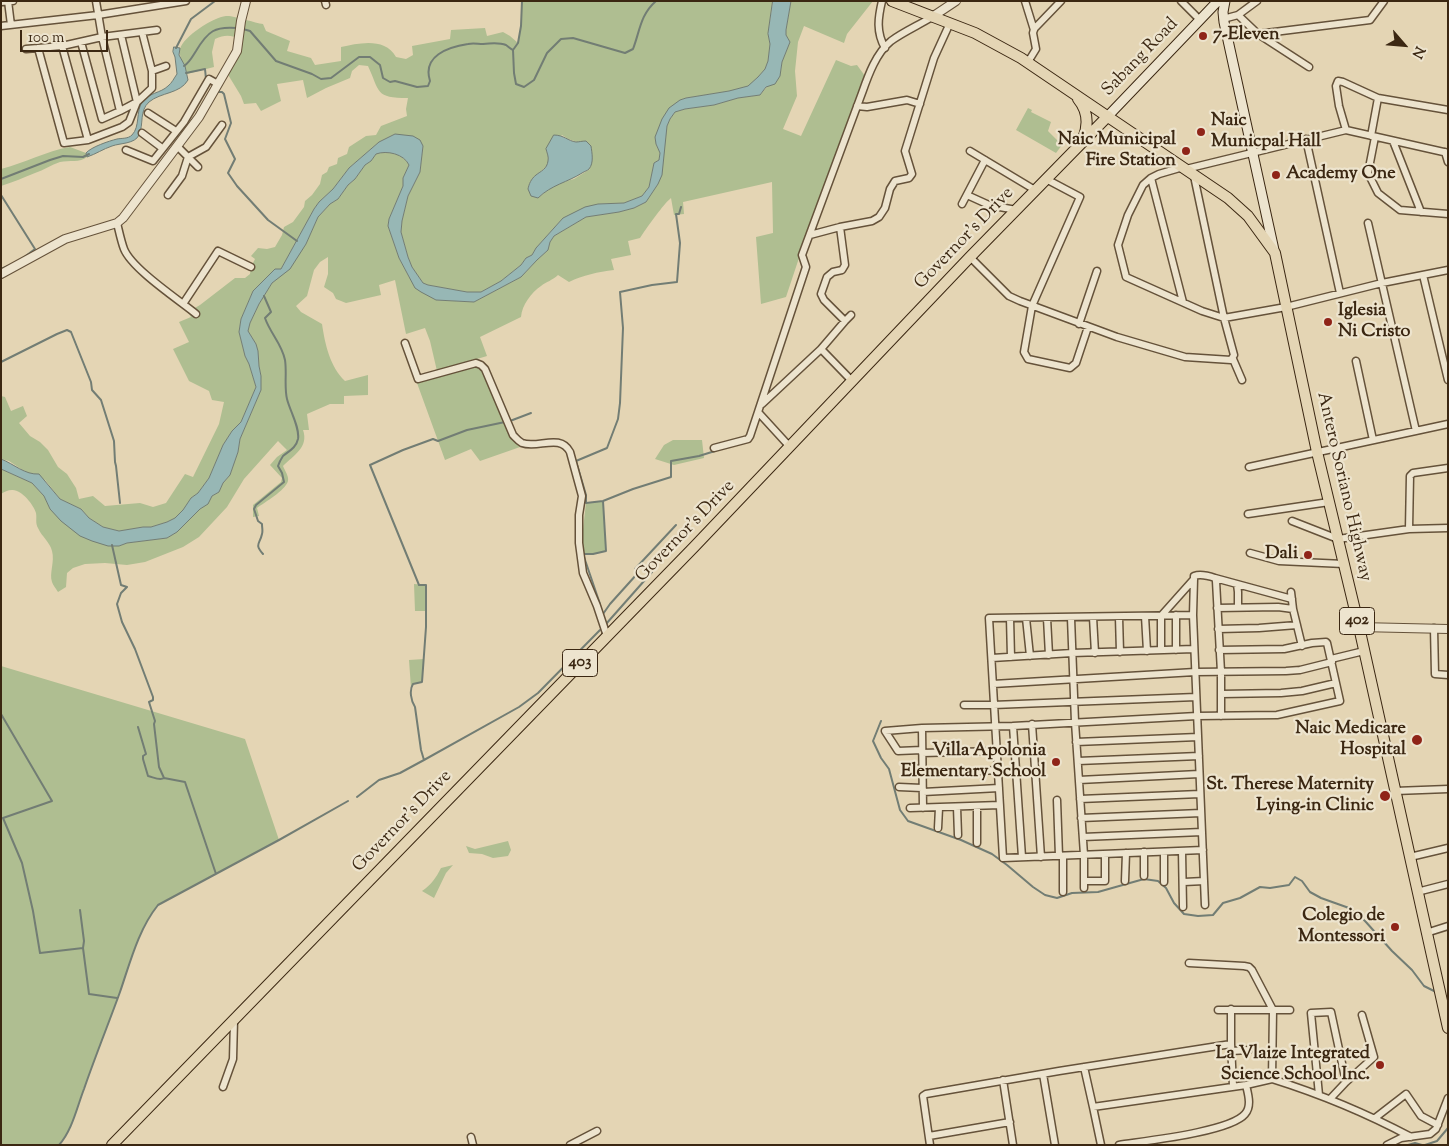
<!DOCTYPE html>
<style>
body{margin:0}
#map{position:relative;width:1449px;height:1146px;overflow:hidden;background:#e4d5b4;font-family:"Sorts Mill Goudy",serif}
canvas{display:block}
.frame{position:absolute;inset:0;border:2px solid #3b2712;pointer-events:none}
.north{position:absolute;left:1379px;top:20px;width:50px;height:50px;-webkit-text-stroke:4px #ede4ce;paint-order:stroke;rotate:117deg;font-size:14px;font-weight:700;line-height:20px;text-align:center;color:#3b2712}
.north::after{content:'';display:block;margin:auto;width:18px;height:22px;background:#3b2712;clip-path:polygon(50% 0,100% 100%,50% 72%,0 100%)}
.scale{position:absolute;left:20px;top:30px;width:88px;height:22px;box-sizing:border-box;border:2px solid #3b2712;border-top:0;padding-left:6px;font-size:15px;line-height:18px;white-space:nowrap;color:#3b2712;-webkit-text-stroke:4px #ede4ce;paint-order:stroke}
</style>
<div id="map">
<canvas width="1449" height="1146"></canvas>
<div class="frame"></div>
<div class="north">N</div>
<div class="scale">100 m</div>
</div>
<script>
const ctx = document.querySelector('canvas').getContext('2d');
ctx.lineJoin = 'round';
function paint(path, color) { ctx.fillStyle = color; ctx.fill(path, 'evenodd'); }
function stroke(path, color, width, dash) { ctx.strokeStyle = color; ctx.lineWidth = width; ctx.lineCap = dash ? 'butt' : 'round'; ctx.setLineDash(dash || []); ctx.stroke(path); }
function drawText(font, color, halo, rows, align = 'center') {
  ctx.font = font + ' "Sorts Mill Goudy",serif'; ctx.lineWidth = 4.5; ctx.setLineDash([]); ctx.textBaseline = 'middle'; ctx.strokeStyle = halo; ctx.fillStyle = color; for (const [text, x, y, turn = 0] of rows) {
    ctx.save(); ctx.translate(x, y); ctx.rotate((+turn || 0) * Math.PI / 180); ctx.textAlign = isNaN(turn) ? turn : align; if (halo) ctx.strokeText(text, 0, 0); ctx.fillText(text, 0, 0); ctx.restore();
  }
}
paint(new Path2D(`
 M522,1H773L768,34L770,44L768,61L765,69L758,77L749,86L730,91L686,98L680,100L656,144L660,153L659,160L654,163L649,187L642,196L624,203L598,204L563,218L536,248L532,255L526,258L521,265L501,281L481,292H467L428,285L423,283L412,267L408,257L401,232L402,221L408,196L420,172L423,146L395,134L379,142L349,168L333,189L319,202L314,209L281,269L253,291L241,319L239,332L245,356L249,364L256,387L241,422L232,431L223,445L209,478L198,493L191,498L183,510L175,518L167,522L151,527H143L119,531L103,527L89,518L81,509L60,499L45,480L27,473L9,461L1,459V396L5,397L11,411L23,406L27,416L19,423L30,436L40,442L48,450L58,467L67,474L76,488L79,499L93,496L105,506L140,503L153,507L166,503L185,474L193,477L219,424L224,402L212,400L209,391L189,381L173,349L189,342L179,322L191,317L188,312L200,305L235,278H245L250,274L251,267L255,259L251,256L258,248L267,249L275,247L282,235L284,227L293,222L304,207L305,201L312,195L320,184L322,175L327,172L329,167L337,164L338,158L347,154L349,147L366,136L376,135L381,126L407,116L406,109L408,98C375,98 380,92 368,66L359,65L352,71L350,78L326,88L307,98L303,80L277,84L281,101L261,111L256,103L244,104L241,96L227,73L242,40C231,35 226,34 215,39L212,52L214,67L187,74C185,67 178,55 180,49C183,37 213,17 226,16C233,15 255,23 263,24L266,31L290,41L287,51L311,58L315,65L341,61V47C359,43 385,37 396,57L406,59L413,55L412,46L450,39L451,30L485,28L487,36L503,32L510,36L518,43L521,26ZM562,135L568,139L577,142L590,169L574,179L559,183L550,188L538,198L528,189C529,185 530,181 534,177C541,170 553,166 547,153Z
 M791,1H873L847,34L844,43L804,26L798,42L795,71L797,96L783,129L801,136L836,60L851,66L857,65L865,76L801,252L786,297L761,304L756,237L773,233L772,182L683,202L684,214L674,215L671,198C665,203 662,208 657,214C651,222 645,230 640,238L628,241L631,255L611,259L614,270C598,272 583,275 569,282L558,275C553,280 546,282 541,286C531,293 522,305 521,317L480,337L487,356L437,371L430,341L425,328L406,334L395,280L379,285L381,295L346,303L336,299L333,293L324,287L328,274V257L320,262L314,270L307,296L296,306L301,312L322,324C325,344 330,367 345,381L368,375V395L344,396V404H330L307,414L309,430H303C309,447 294,455 283,466C285,471 289,476 288,481C285,491 265,502 257,508L259,516L253,517V505L281,482L282,478L270,465L277,457L287,450L278,441L244,479L227,507L199,537L183,547L145,562L127,565L105,563L85,564L73,568L67,573L66,587L58,592C56,589 53,585 52,582C49,573 55,562 52,551C50,542 42,537 38,528C35,523 37,518 36,513C34,505 21,489 12,490C8,490 4,492 1,494V469L32,483L44,496L50,509L119,546L127,543L167,538L177,532L200,509L207,504L212,496L219,492L223,483L230,475L238,452L240,439L261,390V376L259,366L258,351L256,344L248,331L250,323L259,304L272,283L293,263L297,255L306,244L318,217L330,204L338,199L348,185L355,179L365,165L371,161L376,154C387,150 404,154 409,165L403,178V186L389,219L388,226L399,258L409,277L436,300L474,302L521,277L537,260L548,250L550,242L554,236L581,220L586,217L619,212L634,208L646,202L658,184L667,126L670,119L675,112L685,109L714,105L738,98L760,95L781,70L782,62L790,42L786,35V30Z
 M1028,108L1032,110L1031,112L1051,122L1048,131L1062,145L1056,153L1016,130Z
 M70,147L86,153L87,157C80,163 69,160 60,162C51,165 44,170 35,173C23,178 13,182 1,186V169C25,163 46,151 70,147Z
 M470,365L478,366L483,370L510,437L523,446L480,461L471,449L445,460L417,383Z
 M673,440H702L704,458L674,465L655,459L664,445Z
 M603,501L606,551L593,554H583L582,538L586,503Z
 M414,584L426,585V611H415Z
 M424,659L422,682L414,684L411,688L409,660Z
 M1,666L245,739L279,840L158,905C138,930 130,963 120,992C108,1023 96,1054 85,1085C78,1103 72,1131 59,1145H1Z
 M508,841L511,850L508,856L493,858L482,854L469,853L466,846L475,849Z
 M453,865L446,873L434,898L422,891C431,885 436,878 441,868Z`), '#afbe91');
const water = new Path2D(`
 M773,1H791L786,30V35L790,42L782,62L780,76L775,84L766,87L760,95L738,98L714,105L685,109L675,112L670,119L667,126L662,175L658,184L646,202L634,208L619,212L586,217L581,220L554,236L550,242L548,250L537,260L521,277L474,302L436,300L421,292L415,288L399,258L388,226L389,219L403,186V178L409,165C404,154 387,150 376,154L371,161L365,165L355,179L348,185L338,199L330,204L318,217L306,244L290,269L272,283L259,304L250,323L248,331L256,344L258,351L259,366L261,376V390L240,439L238,452L230,475L223,483L219,492L212,496L208,504L200,509L177,532L167,538L127,543L119,546H108L92,541L80,536L61,521L50,509L44,496L32,483L1,469V459C14,464 25,475 39,474L60,499L81,509L89,518L103,527L119,531L143,527H151L167,522L175,518L183,510L191,498L198,493L209,478L223,445L232,431L241,422L256,387L249,364L245,356L239,332L241,319L253,291L275,269H281L314,209L319,202L333,189L349,168L379,142L395,134L413,136L420,140L423,146L420,172L408,196L402,221L401,232L408,257L412,267L423,283L428,285L467,292H481L501,281L521,265L526,258L532,255L536,248L563,218L585,207L598,204L624,203L642,196L649,187L654,163L659,160L660,153L656,144L655,137L662,119L669,108L680,100L686,98L729,91L748,86L758,77L765,69L768,61L770,44L768,34Z
 M174,47L180,48L179,55L185,66L188,80C180,94 161,92 149,102C139,111 144,124 139,135C135,144 120,143 112,146C103,149 96,154 87,157L86,153C91,147 109,141 117,139C122,138 128,139 132,135C140,127 136,111 142,102C148,93 161,93 168,86C172,83 174,78 177,74L175,57L173,52Z
 M554,135C564,135 568,141 576,142C579,142 582,141 586,141L591,146C592,153 594,163 589,169C587,171 585,171 582,173C568,182 551,185 538,198L531,196L528,189C529,184 531,179 536,175C541,171 547,169 548,161C549,157 547,153 546,149Z`);
paint(water, '#97b7b5');
stroke(water, '#727d74', 1);
stroke(new Path2D(`
 M243,29L250,31L276,61L312,74L321,79L331,78L359,57H370L380,65L383,78L390,82L395,81L417,87L428,86L430,81C422,56 448,47 468,44C473,43 478,44 483,44C491,43 499,42 506,45C509,47 510,49 513,50L514,73L516,84L524,87L534,80L547,53L561,39L573,38L625,53L633,49C640,31 640,15 656,1
 M176,48L191,19L215,1
 M513,50L518,43L521,26L522,1
 M184,66C190,62 192,57 196,51C208,31 215,26 237,28
 M186,73L205,69L206,79
 M217,92H222L224,94L231,123L225,139L235,159L228,173L237,186L268,220L297,241
 M1,179L50,160L63,156L83,157L89,154
 M1,195L35,249L23,258
 M681,207L679,214H676L680,243L677,282L652,285L620,292L623,328L620,403L618,419L607,448L576,461L586,495V503L603,501L633,489L671,477V461L699,456L715,451
 M1,269L8,266
 M1,362L57,334L67,330L71,332L91,382L92,390L101,400L114,441L115,462L116,466L120,503
 M510,421L531,413
 M112,545L121,585L127,587L121,593L117,604L122,622L135,649L153,697V700L149,702L155,721L154,724L159,767L164,778L185,782L216,874
 M263,554C254,544 260,544 262,534C263,531 262,528 262,524L258,521L254,509L256,505L284,482L282,473L278,466C279,463 281,459 283,456C289,451 296,448 298,439C300,428 290,411 287,399C284,386 287,373 285,360C282,344 270,333 265,318L271,312L264,296
 M600,604L583,554H593L606,551L603,501
 M603,614L610,604L637,574L635,569L676,525
 M606,624L652,572
 M1,714L52,801L3,818L22,863L33,911L40,953L83,948
 M881,721L873,741L881,758L889,769L900,810L908,821L961,840L992,854L1007,865L1033,887L1045,895L1057,898L1072,893L1098,892L1144,879L1158,881L1166,888L1174,903L1184,914L1198,916L1213,915L1223,903L1240,898L1260,887L1270,888L1289,885L1295,877L1302,881L1310,892L1321,898L1349,908L1365,921L1392,951L1412,970L1424,986L1436,992
 M138,727L146,754L143,756V759L148,776C153,777 160,781 164,778
 M424,760L421,750L415,707C411,701 409,690 413,684L422,682L426,627V585H419L370,465L403,450L433,439L438,441L467,430L505,422
 M357,797L379,780L400,773L424,760L519,707L538,693L600,630
 M80,910L84,941L83,948L89,994L117,998
 M59,1145C72,1131 77,1107 84,1089C95,1057 108,1025 120,992C130,963 138,930 158,905L279,840L348,801
 M1408,1145L1415,1143L1422,1145
 M1425,1145L1437,1141L1448,1128`), '#727d74', 2);
const minor = new Path2D(`
 M8,1L11,25
 M96,1L102,37L120,111
 M325,1L326,5
 M882,1C878,18 876,32 885,48
 M1025,1L1034,30
 M1181,1L1200,20
 M1,2L13,1
 M1238,15L1257,1
 M1223,19L1238,15L1258,34L1309,67
 M1,26L98,15L186,1
 M1258,34L1370,20L1384,1
 M81,42L102,119L120,111L137,102L152,88V71L142,32
 M62,46L88,140L122,127L129,122L137,102L121,35
 M38,48L64,143L88,140
 M26,49L62,46L102,37L157,30
 M1028,62L1036,49L1033,33L1034,29L1061,1
 M152,71L166,66
 M857,106L867,107L907,100L920,104
 M148,113L176,131
 M1346,130L1339,106L1336,86L1338,81L1343,82L1378,98
 M142,133L162,148
 M1371,136L1378,98L1448,110
 M1375,137L1368,173L1378,193L1400,210L1448,214
 M1306,139L1340,293
 M1393,141L1421,212
 M178,147L198,167
 M126,150L153,161L184,122L209,79L218,84
 M970,151L1035,190
 M1445,152L1448,162
 M1183,167L1159,174L1151,178L1143,185L1128,215L1118,245L1126,277L1202,311L1224,318L1286,307L1382,283L1448,270
 M1186,169L1346,130L1448,153
 M1151,178L1183,302
 M1046,179L1080,197L1032,306L1024,352L1028,359L1070,368L1076,363L1088,327
 M168,195L182,176L188,157L206,147L222,125
 M967,195L989,205L1016,210
 M962,204L985,160
 M117,223C119,231 121,241 124,249C132,269 179,300 196,314
 M1368,223L1416,431
 M840,227L845,265L842,270L833,272L827,277L821,294L824,300L845,321L821,349L852,381
 M810,235L840,227L872,221L879,217L885,208L890,189L895,181L909,178L912,174L905,151L934,58L950,23
 M970,257L1009,296L1020,301L1117,337L1185,357L1231,360L1234,355L1224,318L1194,176
 M1423,275L1448,380
 M183,304L218,251L251,267
 M845,321L851,315
 M1079,324L1097,271
 M405,343L418,379L476,363L481,365L485,369L513,435C516,438 518,441 522,443C538,449 560,433 570,452L582,496L579,515V543L583,573L597,606L607,636
 M1233,359L1242,380
 M1356,361L1373,440
 M762,404L821,349
 M790,447L758,412L806,267L802,255L862,93C868,76 876,53 891,41C903,32 919,25 932,17
 M714,448L748,439L750,436L758,412
 M1249,467L1448,424
 M1448,468L1413,473L1410,476L1409,529L1448,528
 M1248,514L1329,502
 M1292,521L1338,539L1409,529
 M1250,553L1279,561L1344,564
 M1215,578L1292,599
 M1237,584L1238,592V607
 M1291,592L1293,609
 M1217,608L1278,607L1293,609L1302,646
 M1176,615V650
 M1193,615L989,618L1003,858L1203,850
 M1145,616L1147,651
 M1093,617L1095,653
 M1119,617L1120,652
 M1010,618L1011,657
 M1026,618L1030,656
 M1047,618L1049,655
 M1071,618L1075,722L1084,855V888
 M1434,628L1435,674L1448,675
 M1218,629L1259,628L1297,625
 M1161,650V616L1194,579
 M992,658L1072,653L1194,649
 M1331,659L1364,651
 M993,684L1195,672L1286,671L1300,670L1332,662
 M1221,694L1281,693L1302,691L1336,683
 M964,705H993L1196,697
 M1032,724L1041,857
 M1013,726L1022,857
 M922,728L885,731L898,751L922,750
 M1076,742L1198,737
 M922,753L997,751
 M1078,761L1199,756
 M910,768L922,769
 M922,774L998,770
 M1079,780L1199,774
 M899,787L922,788
 M1395,791L1448,789
 M923,792L999,788
 M1080,799L1200,794
 M1057,800L1059,856
 M957,807L958,835
 M910,808L1000,805
 M923,808L922,728L1013,726L1197,716L1277,715L1340,701L1327,643L1326,642L1312,643L1284,649L1219,650
 M1081,818L1201,813
 M938,828L939,808
 M1083,837L1202,832
 M977,843V806
 M1182,851L1183,907
 M1144,852V876
 M1063,856V892
 M1410,857L1448,848
 M1084,881H1105V854
 M1125,881L1126,853
 M1164,882V852
 M1184,882L1204,881
 M1417,892L1448,884
 M1205,905L1193,615L1194,579V576C1200,574 1209,576 1215,578L1216,581L1221,672V716
 M1426,933L1448,926
 M1189,963L1244,966L1249,967L1252,970L1273,1010L1272,1079C1320,1094 1366,1113 1411,1137
 M1231,1009V1044L1233,1086
 M1218,1010H1290
 M1231,1051L1249,1050
 M1084,1067L1093,1107
 M1043,1074L1055,1145
 M1003,1080L1013,1145
 M223,1087L233,1059L234,1020
 M1319,1095L1311,1013L1331,1012L1346,1082
 M1330,1099L1346,1082L1374,1057L1362,1015
 M1375,1118L1406,1094L1421,1116L1438,1125
 M929,1136L1010,1122
 M471,1137L473,1145
 M570,1145L597,1131
 M930,1145L923,1096L926,1094L1059,1071L1231,1044
 M1101,1145L1093,1107L1246,1085L1272,1079
 M1119,1145C1144,1141 1230,1132 1245,1114C1252,1106 1248,1094 1246,1085
 M1387,1145L1401,1138L1430,1134L1436,1129L1448,1098`);
const tertiary = new Path2D(`
 M932,17L956,1
 M1,274L65,239L117,223L123,218L199,117L237,51L241,21L246,1
 M1359,627L1448,629`);
const secondary = new Path2D(`
 M1225,1L1223,12L1224,22L1274,250
 M1108,116L1218,1`);
const primary = new Path2D(`
 M892,1L975,33L1021,58L1228,198L1248,216L1275,253L1317,452L1359,627L1448,1028
 M1078,99C1088,111 1089,124 1083,139
 M112,1145L694,547L970,257L1108,116`);
stroke(minor, '#65523a', 9);
stroke(tertiary, '#65523a', 10);
stroke(secondary, '#3b2712', 11);
stroke(primary, '#3b2712', 12);
stroke(minor, '#ede4ce', 6);
stroke(tertiary, '#ede4ce', 8);
stroke(secondary, '#ede4ce', 9);
stroke(primary, '#e4d5b4', 10);
for (const [x, y, r, color] of [
 [1203,36,5,"#8f2418"],
 [1201,132,5,"#8f2418"],
 [1186,151,5,"#8f2418"],
 [1276,175,5,"#8f2418"],
 [1328,322,5,"#8f2418"],
 [1308,555,5,"#8f2418"],
 [1417,740,6,"#8f2418"],
 [1056,762,5,"#8f2418"],
 [1385,796,6,"#8f2418"],
 [1395,927,5,"#8f2418"],
 [1380,1065,5,"#8f2418"]
]) { const dot = new Path2D(); dot.arc(x, y, r, 0, 2 * Math.PI); ctx.fillStyle = color; ctx.fill(dot); stroke(dot, '#ede4ce', 2); }
for (const [x, y, w] of [
 [1357,621,35],
 [580,663,35]
]) { const box = new Path2D(); box.roundRect(x - w / 2, y - 13.5, w, 27, 4); ctx.fillStyle = '#ede4ce'; ctx.fill(box); stroke(box, '#3b2712', 1); }
drawText('bold 16px', '#3b2712', null, [
 ["402",1357,621],
 ["403",580,663]
]);
drawText('bold 18px', '#3b2712', '#ede4ce', [
 ["7-Eleven",1213,36,"left"],
 ["Naic",1211,122,"left"],
 ["Municpal Hall",1211,143,"left"],
 ["Naic Municipal",1176,141],
 ["Fire Station",1176,162],
 ["Academy One",1286,175,"left"],
 ["Iglesia",1338,312,"left"],
 ["Ni Cristo",1338,333,"left"],
 ["Dali",1298,555],
 ["Naic Medicare",1406,730],
 ["Hospital",1406,751],
 ["Villa Apolonia",1046,752],
 ["Elementary School",1046,773],
 ["St. Therese Maternity",1374,786],
 ["Lying-in Clinic",1374,807],
 ["Colegio de",1385,917],
 ["Montessori",1385,938],
 ["La Vlaize Integrated",1370,1055],
 ["Science School Inc.",1370,1076]
], 'right');
drawText('18px', '#3b2712', '#ede4ce', [
 ["Sabang Road",1141,58,-46],
 ["Governor's Drive",965,239,-46],
 ["Antero Soriano Highway",1343,487,77],
 ["Governor's Drive",686,532,-46],
 ["Governor's Drive",403,822,-46]
]);
</script>
